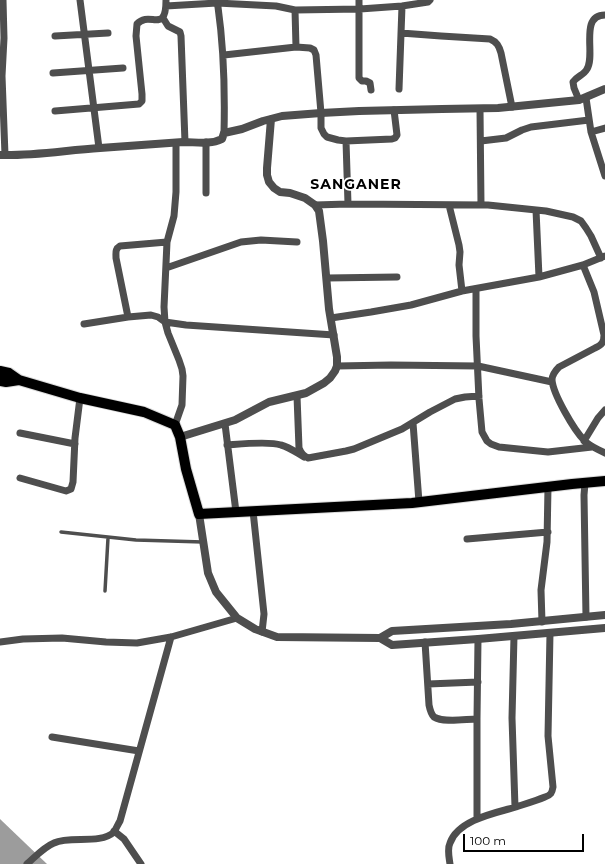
<!DOCTYPE html>
<style>
body{margin:0}
#map{position:relative;width:605px;height:864px;overflow:hidden;background:#fff;font-family:Montserrat,sans-serif}
canvas{display:block}
.scale{position:absolute;left:463px;top:834px;width:121px;height:18px;box-sizing:border-box;border:2px solid #000;border-top:0;padding-left:5px;font-size:12px;line-height:14px;white-space:nowrap;color:#000;-webkit-text-stroke:3px #fff;paint-order:stroke}
</style>
<div id="map">
<canvas width="605" height="864"></canvas>
<div class="scale">100 m</div>
</div>
<script>
const ctx = document.querySelector('canvas').getContext('2d');
ctx.lineJoin = 'round';
function paint(path, color) { ctx.fillStyle = color; ctx.fill(path, 'evenodd'); }
function stroke(path, color, width, dash) { ctx.strokeStyle = color; ctx.lineWidth = width; ctx.lineCap = dash ? 'butt' : 'round'; ctx.setLineDash(dash || []); ctx.stroke(path); }
function drawText(font, color, halo, rows, align = 'center') {
  ctx.font = font + ' Montserrat,sans-serif'; ctx.lineWidth = 3.5; ctx.setLineDash([]); ctx.textBaseline = 'middle'; ctx.strokeStyle = halo; ctx.fillStyle = color; for (const [text, x, y, turn = 0] of rows) {
    ctx.save(); ctx.translate(x, y); ctx.rotate((+turn || 0) * Math.PI / 180); ctx.textAlign = isNaN(turn) ? turn : align; if (halo) ctx.strokeText(text, 0, 0); ctx.fillText(text, 0, 0); ctx.restore();
  }
}
paint(new Path2D(`
 M0,819L47,864H0Z`), '#9c9c9c');
const primary = new Path2D(`
 M0,371L9,373L19,380L80,398L144,412L175,425L180,437L186,469L199,514L412,503L572,484L605,481
 M0,381L6,382L19,380`);
stroke(primary, '#dbdbdb', 12);
stroke(new Path2D(`
 M61,532L136,540L203,542
 M105,591L108,538`), '#4e4e4e', 3.5);
stroke(new Path2D(`
 M3,0L4,38L2,76L5,155
 M80,0L99,148
 M216,0L218,7C224,49 225,91 224,133
 M359,0V78L362,81H366L370,83L371,90
 M166,6L217,3L276,6L295,10L360,9L402,6L428,2L430,0
 M295,10L296,47
 M163,18L168,26L180,32L181,36L185,142
 M401,33L441,36L490,39C497,42 499,46 501,53L512,107
 M55,36L108,33
 M224,55L296,47L310,48L314,50L316,55L321,113V128L324,134L327,137L338,140L346,141L392,139L395,138L397,135L394,110
 M53,73L123,68
 M399,89L402,6
 M586,98L591,132L605,176
 M579,100L574,88L573,82C577,76 584,75 587,69C596,55 579,15 605,15
 M480,109L481,205
 M55,111L139,104L142,101V94L136,36L137,24C150,10 166,35 166,0
 M591,132L605,128
 M346,141L348,204
 M481,141L506,138L522,130L531,127L589,120
 M206,142V193
 M315,205L348,204L488,205L546,211L573,217L581,221L586,228L591,236L601,258
 M449,205L459,245L460,252L459,265L462,291
 M536,210L539,277
 M583,265L594,292L604,335C604,342 602,345 595,348L559,367C555,371 552,375 552,380C553,394 574,430 584,440C590,447 598,449 605,453
 M166,268L241,242L261,240L297,242
 M327,278L397,277
 M476,289V336L479,399L482,432L487,441L491,444L499,447L538,451L548,452L592,447
 M128,317L116,258C116,252 115,249 120,246L167,242
 M331,318L371,312L411,305L462,291L539,277L583,265L605,256
 M84,324L128,317L151,315L158,317L165,322L186,325L334,335
 M337,366L391,365L478,366L552,382
 M297,396L299,448C301,453 303,456 308,458L346,451L354,449L402,429L430,412L455,399L465,397L479,396
 M413,423L419,502
 M225,424L236,512
 M175,425L182,405L183,376L182,369L179,360L168,333L165,322L164,307L167,242L174,216L176,192V143
 M20,433L75,444
 M584,441L598,418L605,410
 M227,445C241,444 269,441 281,445C289,447 297,453 304,457
 M20,478L66,491L71,489L73,482L75,438L80,398
 M585,483L584,495L586,617
 M253,511L264,614L262,632
 M467,539L548,532
 M542,622L541,590L547,542L548,487
 M514,636L512,718L515,807
 M0,642L23,639L62,638L106,642L137,643L171,637L237,618
 M425,642L429,705C430,710 431,714 434,717C443,723 466,719 477,719
 M428,684L478,682
 M52,737L139,751
 M477,819V719L478,639
 M114,831L124,839L141,864
 M27,864C35,857 44,847 54,843C70,835 100,845 114,832C116,829 118,824 120,821L171,637
 M450,864C449,857 447,849 450,843C458,820 495,813 516,807C525,804 535,801 545,797C551,795 552,793 553,787L548,736L550,633`), '#4e4e4e', 7);
stroke(new Path2D(`
 M0,155C34,156 67,150 100,148C128,146 155,144 183,142C196,142 210,145 222,139L224,133L242,129L263,121L282,116L321,113L359,111L442,109L498,108L579,100L605,89
 M180,437L235,420L269,402L306,393L324,383L330,378L335,371L337,366V357L329,309L323,241L319,211L315,205L305,198L290,193L280,192L274,188L269,182L267,175V168L271,119
 M199,514L208,573L216,592L237,618L255,629L277,637L380,638L392,645L478,639L605,628
 M380,638L392,631L511,624L605,615`), '#4e4e4e', 8);
stroke(primary, '#000', 10);
ctx.letterSpacing = '1px';
drawText('bold 14px', '#000', '#fff', [
 ["SANGANER",356,185]
]);
ctx.letterSpacing = '0px';
</script>
